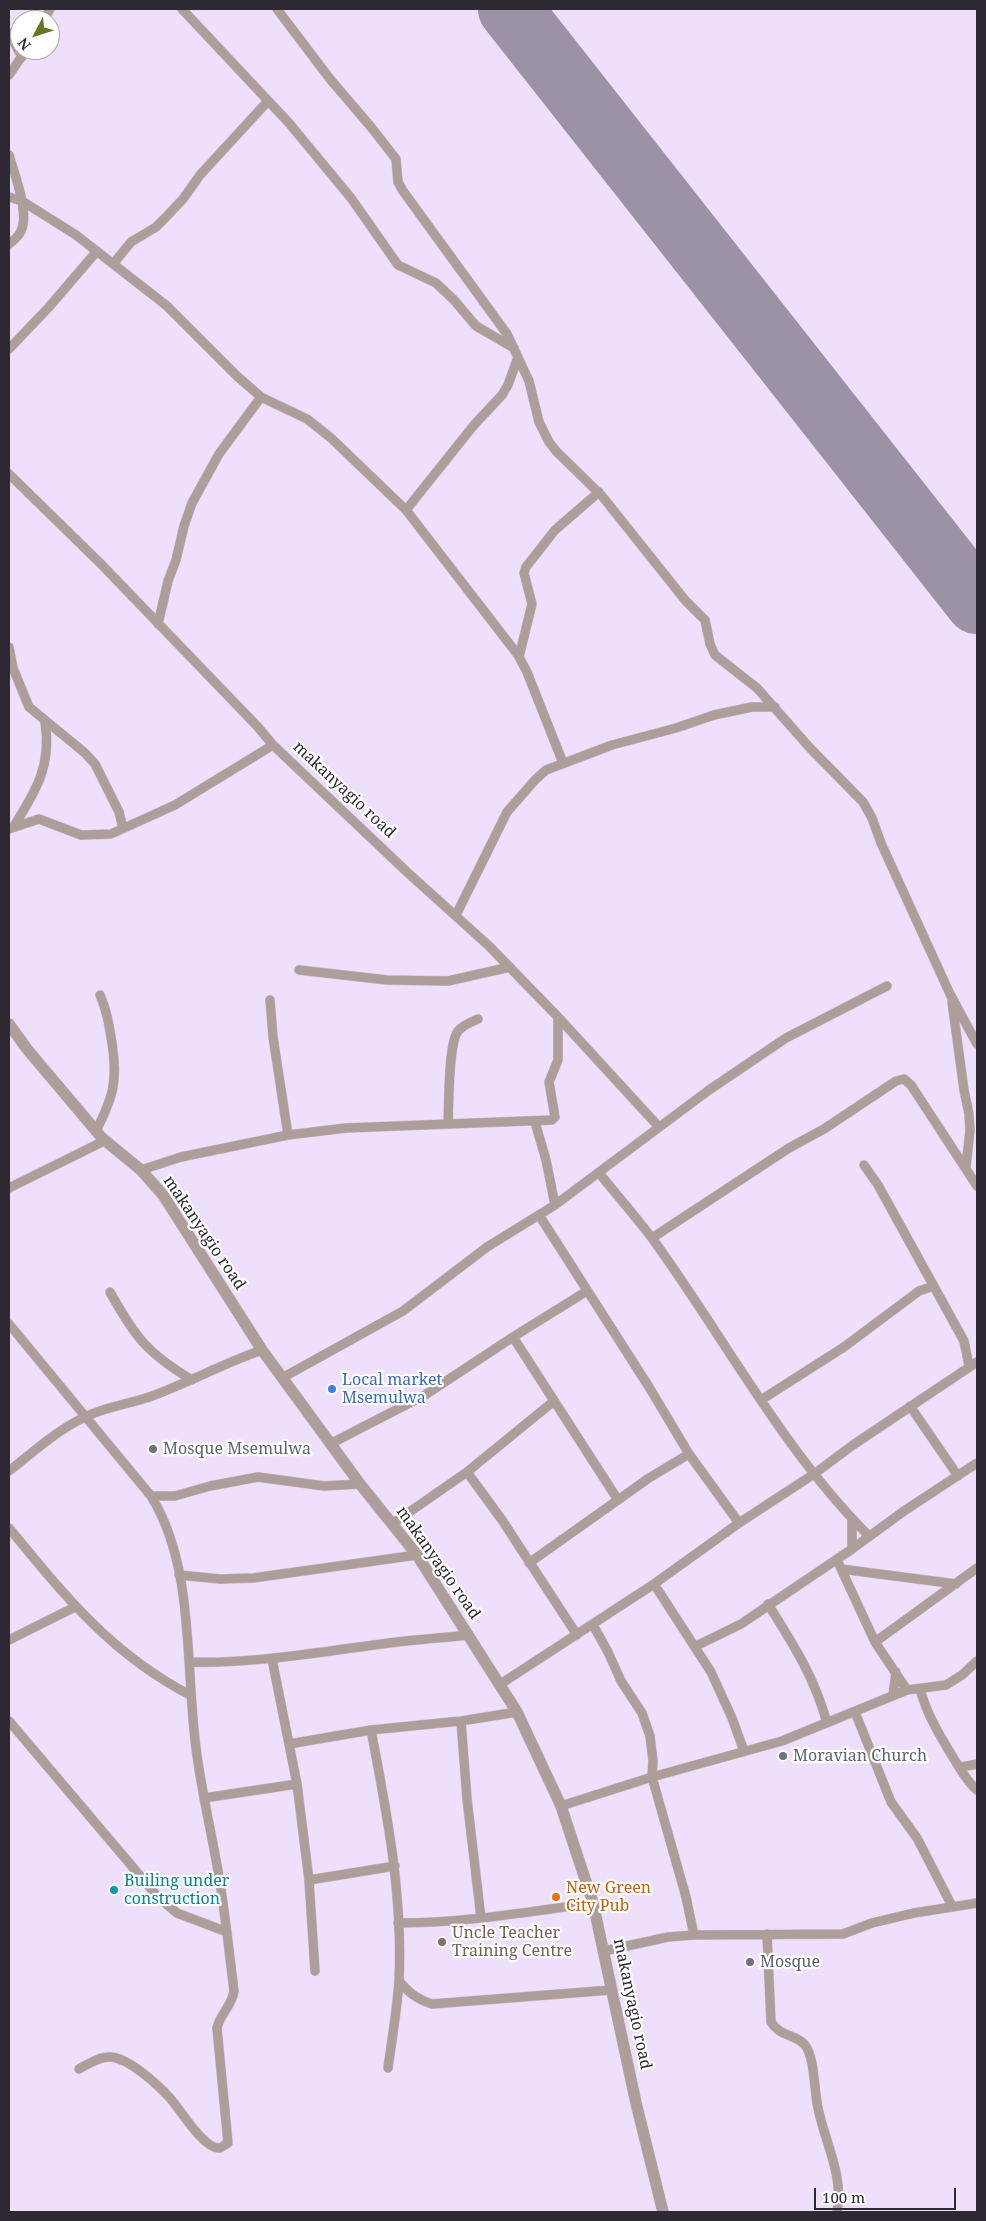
<!DOCTYPE html>
<style>
body{margin:0}
#map{position:relative;width:986px;height:2221px;overflow:hidden;background:#eedffc;font-family:"Noto Serif",serif}
canvas{display:block}
.frame{position:absolute;inset:0;border:10px solid #2d2832;pointer-events:none}
.north{position:absolute;left:10px;top:10px;width:50px;height:50px;box-sizing:border-box;background:#fff;border:1px solid #aba9ad;border-radius:50%;rotate:230deg;font-size:14px;font-weight:700;line-height:20px;text-align:center;color:#2d2832}
.north::after{content:'';display:block;margin:auto;width:18px;height:22px;background:#667725;clip-path:polygon(50% 0,100% 100%,50% 72%,0 100%)}
.scale{position:absolute;left:814px;top:2188px;width:142px;height:22px;box-sizing:border-box;border:2px solid #2d2832;border-top:0;padding-left:6px;font-size:15px;line-height:18px;white-space:nowrap;color:#2d2832;-webkit-text-stroke:4px #fff;paint-order:stroke}
</style>
<div id="map">
<canvas width="986" height="2221"></canvas>
<div class="frame"></div>
<div class="north">N</div>
<div class="scale">100 m</div>
</div>
<script>
const ctx = document.querySelector('canvas').getContext('2d');
ctx.lineJoin = 'round';
function stroke(path, color, width, dash) { ctx.strokeStyle = color; ctx.lineWidth = width; ctx.lineCap = dash ? 'butt' : 'round'; ctx.setLineDash(dash || []); ctx.stroke(path); }
function drawText(font, color, halo, rows, align = 'center') {
  ctx.font = font + ' "Noto Serif",serif'; ctx.lineWidth = 4.5; ctx.setLineDash([]); ctx.textBaseline = 'middle'; ctx.strokeStyle = halo; ctx.fillStyle = color; for (const [text, x, y, turn = 0] of rows) {
    ctx.save(); ctx.translate(x, y); ctx.rotate((+turn || 0) * Math.PI / 180); ctx.textAlign = isNaN(turn) ? turn : align; if (halo) ctx.strokeText(text, 0, 0); ctx.fillText(text, 0, 0); ctx.restore();
  }
}
stroke(new Path2D(`
 M510,9L977,602`), '#9c92a6', 64);
const minor = new Path2D(`
 M182,9L289,123L351,198L398,265L436,283L454,300L476,326L514,348
 M277,9L330,79L371,127L396,159L398,182L403,191L507,334L529,381L539,422L549,442L556,451L602,496L685,600L705,620L710,644L715,655L757,688L810,748L863,802L872,818L881,843L950,994L977,1044
 M44,20L50,9
 M9,33L22,57
 M9,75L26,50
 M9,155C14,173 31,215 20,233C17,238 13,241 9,244
 M9,197L22,201L76,235L167,306L237,376L261,397L307,419L331,438L406,510L518,655L527,672L563,763
 M113,264L131,242L156,227L166,217L183,199L200,175L268,101
 M9,349L49,307L97,251
 M9,474L101,564L257,726L273,745L407,872L489,946L558,1017L659,1127
 M406,510L474,425L502,395L508,385L518,357
 M158,624L168,581L176,560L184,526L192,503L219,454L261,397
 M9,647L13,668L29,707L85,753L95,764L119,812L123,828
 M519,657L532,604L524,573L526,567L555,530L599,492
 M14,826C36,791 52,765 45,722
 M9,829L39,819L81,835L111,834L175,805L273,745
 M456,915L507,812L535,780L546,770L612,745L676,728L714,715L752,707H775
 M299,970L387,980L448,981L510,967
 M270,1000L273,1037L288,1135
 M952,1002L964,1090L969,1114L970,1130L966,1167
 M535,1122L546,1160L555,1205
 M448,1124C449,1106 448,1044 458,1031C463,1025 471,1022 478,1019
 M96,1131C113,1097 118,1082 112,1043C109,1025 107,1011 100,995
 M864,1165L878,1185L964,1341L969,1366
 M141,1170L181,1157L288,1135L346,1128L552,1120L555,1117L549,1082L558,1060V1017
 M599,1173C617,1195 635,1216 652,1238C724,1337 782,1449 869,1536
 M9,1188L104,1141
 M539,1215L649,1387L689,1454L739,1523
 M652,1238L789,1148L824,1129L896,1081L904,1079L911,1085L977,1186
 M110,1292C135,1337 147,1353 192,1380
 M9,1324L151,1496C195,1567 185,1666 196,1748C201,1789 211,1830 218,1871C225,1911 229,1951 234,1991C232,2006 220,2014 217,2028L228,2143L220,2148C204,2150 180,2109 170,2098C157,2084 130,2059 111,2057C100,2056 88,2064 79,2069
 M513,1337L618,1500
 M282,1378L403,1311L487,1247L555,1205L709,1090L786,1038L887,986
 M761,1400L844,1347L919,1291L934,1286
 M910,1406L958,1476
 M332,1443L425,1395L513,1337L587,1291
 M9,1471C32,1453 56,1431 83,1418C104,1407 130,1404 152,1396C190,1382 224,1363 262,1350
 M467,1472L502,1520L577,1635
 M151,1496H175L210,1486L258,1477L324,1486L360,1484
 M852,1518V1549
 M392,1524L467,1472L554,1401
 M9,1528C64,1595 111,1654 190,1695
 M837,1560L875,1642L907,1690
 M529,1563L649,1478L689,1454
 M841,1569L956,1584
 M179,1575L220,1579L253,1578L417,1555
 M654,1584L711,1672L732,1718L744,1751
 M768,1604C793,1644 815,1678 827,1723
 M593,1625L608,1652L621,1681L642,1713L650,1736L653,1761L652,1777L686,1897L694,1935
 M9,1640L75,1607
 M875,1642L977,1568
 M696,1646L741,1624L852,1549L904,1511L977,1463
 M272,1659L297,1784L309,1880L315,1971
 M189,1662C254,1664 317,1652 382,1644C410,1640 440,1638 469,1635
 M499,1685L654,1584L739,1523L814,1474L853,1445L977,1362
 M920,1689C927,1715 940,1736 954,1759C961,1770 967,1782 977,1790
 M893,1695L896,1672
 M855,1712L891,1802L917,1838L952,1906
 M9,1721L158,1897L177,1913L227,1932
 M461,1721L467,1799L481,1918
 M371,1730C387,1813 403,1896 399,1981C397,2010 392,2039 388,2068
 M289,1744L371,1730L461,1721L517,1712
 M958,1765L962,1767L977,1764
 M204,1798L297,1784
 M561,1806L652,1777L782,1741L907,1690L946,1685L962,1675L977,1661
 M309,1880L395,1866
 M398,1923C464,1923 528,1912 593,1903
 M767,1934L771,2022C780,2037 796,2034 805,2045C815,2058 814,2091 818,2108C825,2143 844,2175 837,2212
 M604,1951L668,1937L694,1935L843,1934L872,1923L914,1913L977,1903
 M399,1981C409,1993 417,1999 432,2004L611,1990`);
const tertiary = new Path2D(`
 M9,1024L27,1049L102,1138L141,1170L163,1195L262,1350L360,1484L417,1555L517,1712L561,1806L593,1903L636,2103L663,2212`);
stroke(minor, '#cbbed8', 10);
stroke(tertiary, '#cbbed8', 12);
stroke(minor, '#ad9e99', 9);
stroke(tertiary, '#ad9e99', 11);
for (const [x, y, r, color] of [
 [332,1389,5,"#3f7fe0"],
 [153,1449,5,"#6b7280"],
 [783,1756,5,"#6b7280"],
 [114,1890,5,"#0f9aa8"],
 [556,1897,5,"#e8710a"],
 [442,1942,5,"#8d6e63"],
 [750,1962,5,"#6b7280"]
]) { const dot = new Path2D(); dot.arc(x, y, r, 0, 2 * Math.PI); ctx.fillStyle = color; ctx.fill(dot); stroke(dot, '#fff', 2); }
drawText('16px', '#2d2832', '#fff', [
 ["makanyagio road",344,790,43],
 ["makanyagio road",204,1233,56],
 ["makanyagio road",438,1563,55],
 ["makanyagio road",632,2004,78]
]);
drawText('16px', '#366cbe', '#fff', [
 ["Local market",342,1380],
 ["Msemulwa",342,1398]
], 'left');
drawText('16px', '#5b616d', '#fff', [
 ["Mosque Msemulwa",163,1449],
 ["Moravian Church",793,1756],
 ["Mosque",760,1962]
], 'left');
drawText('16px', '#0d838f', '#fff', [
 ["Builing under",124,1881],
 ["construction",124,1899]
], 'left');
drawText('16px', '#c56008', '#fff', [
 ["New Green",566,1888],
 ["City Pub",566,1906]
], 'left');
drawText('16px', '#785e54', '#fff', [
 ["Uncle Teacher",452,1933],
 ["Training Centre",452,1951]
], 'left');
</script>
